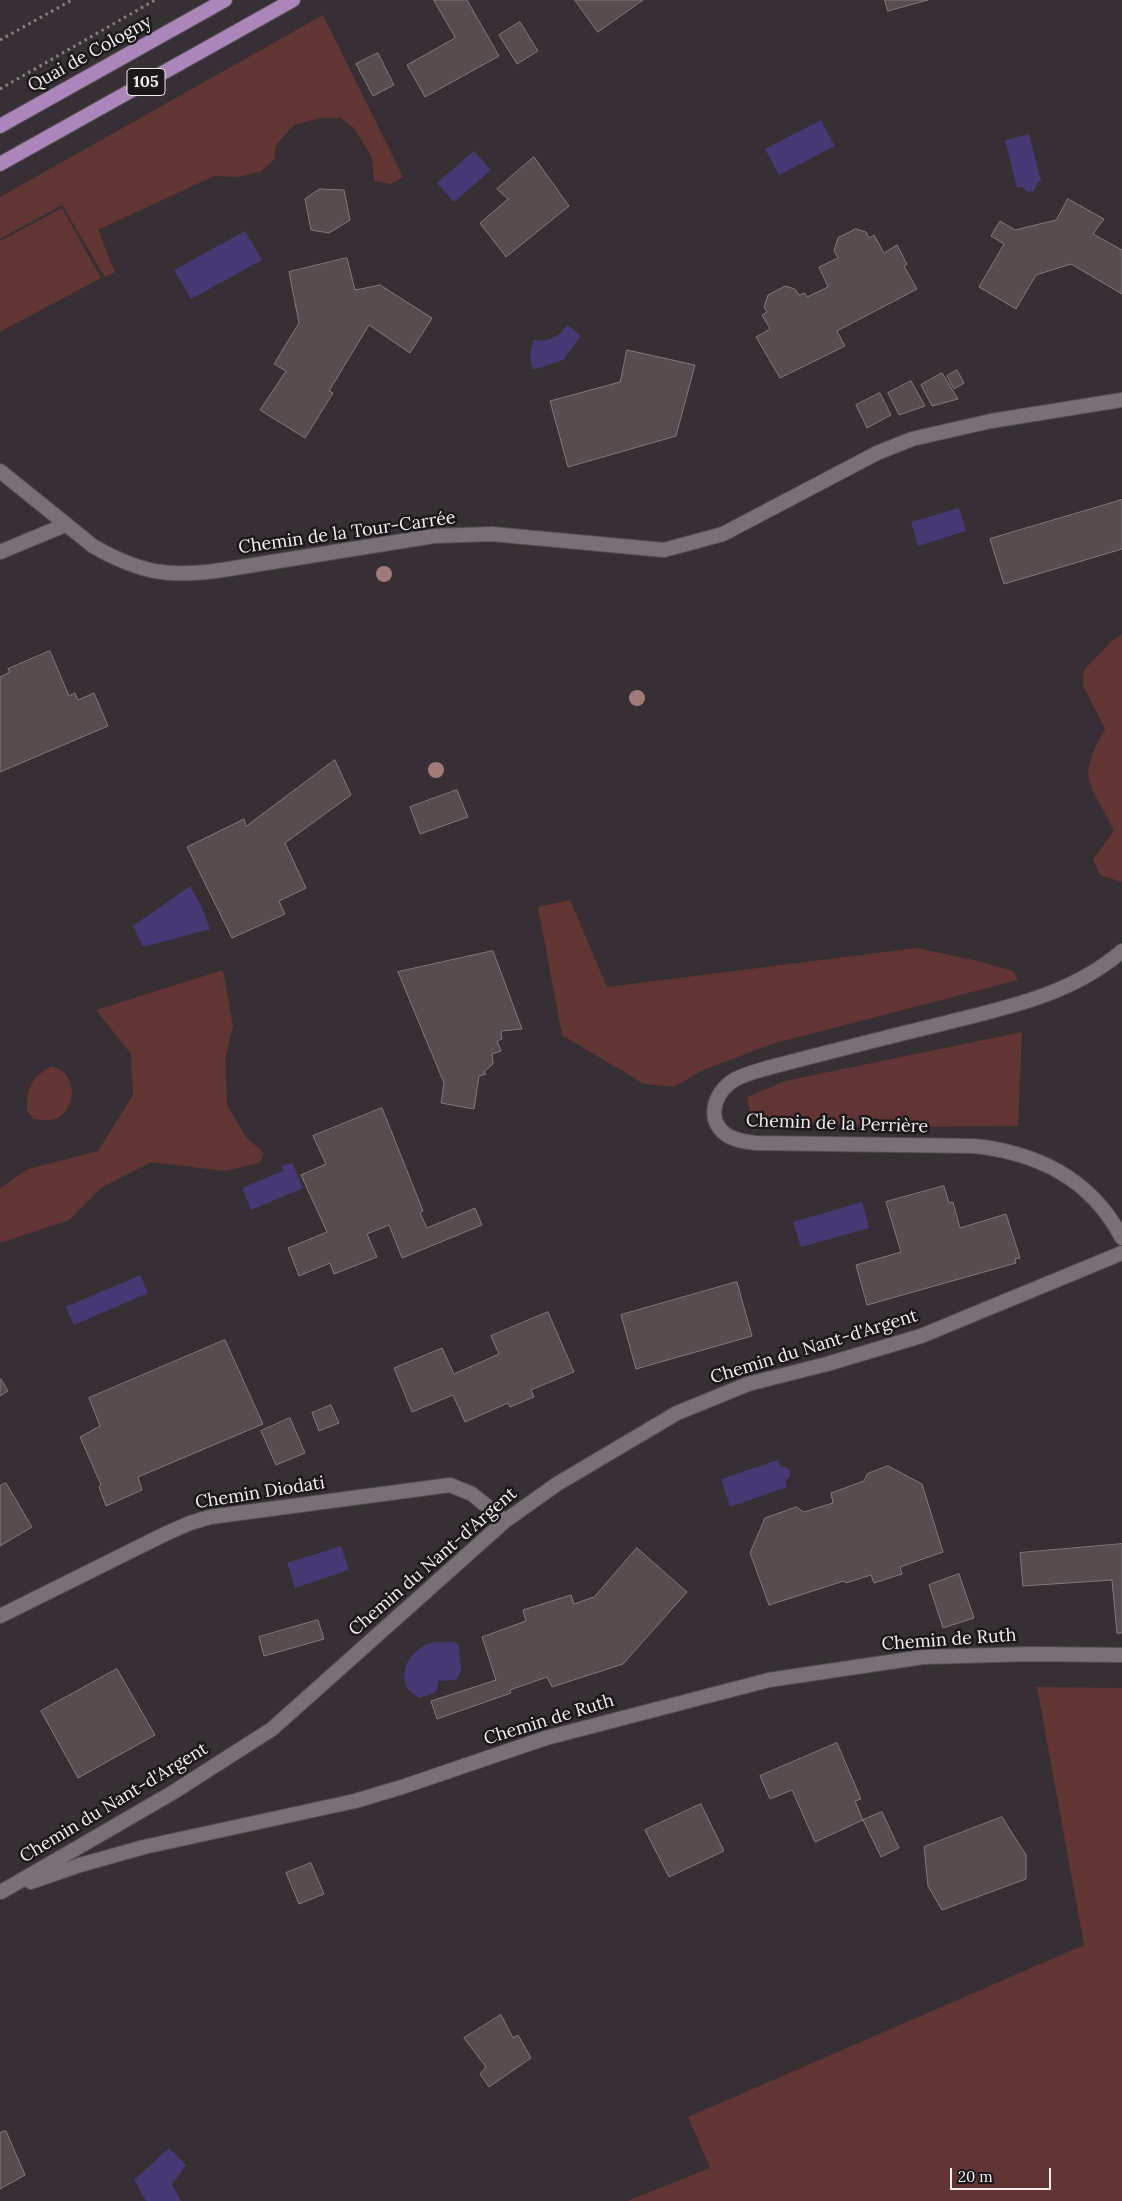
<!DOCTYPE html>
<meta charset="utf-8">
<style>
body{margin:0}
#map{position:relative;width:1122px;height:2201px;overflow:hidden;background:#362f33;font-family:Lora,serif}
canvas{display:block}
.scale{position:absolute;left:950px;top:2168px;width:101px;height:22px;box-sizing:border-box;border:2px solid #f1edf0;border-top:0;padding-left:6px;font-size:15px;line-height:18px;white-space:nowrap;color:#f1edf0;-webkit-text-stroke:4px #1b181a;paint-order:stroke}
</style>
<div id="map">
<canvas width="1122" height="2201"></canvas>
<div class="scale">20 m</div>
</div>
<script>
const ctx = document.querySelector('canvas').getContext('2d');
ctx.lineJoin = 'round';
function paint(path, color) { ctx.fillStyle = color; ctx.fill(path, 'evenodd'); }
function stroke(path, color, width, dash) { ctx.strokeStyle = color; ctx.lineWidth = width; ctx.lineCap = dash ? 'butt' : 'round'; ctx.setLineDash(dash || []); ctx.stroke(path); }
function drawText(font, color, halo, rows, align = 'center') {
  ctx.font = font + ' Lora,serif'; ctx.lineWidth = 5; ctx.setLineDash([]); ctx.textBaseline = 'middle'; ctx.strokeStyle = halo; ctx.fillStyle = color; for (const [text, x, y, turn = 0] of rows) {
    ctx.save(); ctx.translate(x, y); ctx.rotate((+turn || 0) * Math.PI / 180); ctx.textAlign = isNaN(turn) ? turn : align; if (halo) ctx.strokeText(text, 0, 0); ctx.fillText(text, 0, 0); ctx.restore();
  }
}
paint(new Path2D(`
 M323,15L403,177L391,184L374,181L372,158L354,128L341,118H320L294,125L276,145L274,160L260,172L237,177L214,176L98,230L115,272L105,277L62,205L0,239V197Z
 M62,208L101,278L0,332V241Z
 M1122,634V882L1100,875L1093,859L1114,831C1092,782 1074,783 1105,729L1083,686L1084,670L1112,641Z
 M570,900L607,987L917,948L978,961L1013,971L1018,980L772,1044L703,1070L674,1087L644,1084L562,1035L538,907Z
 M223,970L233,1026L225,1060L227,1105L246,1137L264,1153L260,1163L224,1171L151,1162L101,1188L69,1220L0,1243V1188L28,1169L98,1151L133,1095L131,1054L96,1010Z
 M1022,1032L1018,1126L900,1127L782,1121L750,1113L747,1097L785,1081Z
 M51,1066C83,1074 75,1118 50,1120C45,1121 39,1119 34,1119L27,1111C27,1087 30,1079 51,1066Z
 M1037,1687L1122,1688V2201H627L710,2168L688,2117L1084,1945Z`), '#613533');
paint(new Path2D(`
 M821,120L835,146L779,175L765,149Z
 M1029,134L1041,181L1037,183L1034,191L1028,192L1022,187H1017L1005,140Z
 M474,151L491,170L454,202L437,183Z
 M245,231L262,260L191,299L174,270Z
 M567,325L581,336L563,360L533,370L530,356L533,340C549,342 558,338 567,325Z
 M959,508L966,531L918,546L911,522Z
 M190,886L201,906L210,929L143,947L133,926Z
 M292,1163L303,1188L251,1210L242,1188L283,1171L282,1166Z
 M862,1202L869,1228L801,1247L793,1222Z
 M140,1275L148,1293L74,1325L66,1307Z
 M778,1460L780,1466L786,1467L790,1471V1476L785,1481L787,1487L730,1507L721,1479Z
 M341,1546L349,1570L295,1588L287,1563Z
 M436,1642H454L459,1645L461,1671L456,1680L439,1681L436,1692L420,1698C390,1684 407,1646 436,1642Z
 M169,2148L186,2165L172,2184L181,2201H146L134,2180Z`), '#453974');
const building = new Path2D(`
 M434,0H467L499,56L425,97L407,65L455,38Z
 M575,0H643L598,32Z
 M885,0H928L888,11Z
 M520,22L538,51L517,64L499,35Z
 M378,53L394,85L373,96L356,64Z
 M534,157L569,206L506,257L480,223L508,199L497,189Z
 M320,189L344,190L350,220L329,233L311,230L305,199Z
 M1068,199L1104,219L1093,234L1122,250V294L1071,264L1036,275L1016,309L979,287L1004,244L991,236L1000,221L1015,230L1056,220Z
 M856,229L866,232L869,238L874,235L884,253L897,245L907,264L904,266L917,289L837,331L845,346L780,378L756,337L770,329L762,315L767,312L764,307L768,295L785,286L795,289L799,295L805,293L807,297L828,287L819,267L838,258L834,251L838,238Z
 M347,258L355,290L380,285L432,318L410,353L369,325L329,391L333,393L305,438L260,410L286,371L274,364L299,323L289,272Z
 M627,350L695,365L676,436L568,467L550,401L620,382Z
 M957,370L964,383L954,389L947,376Z
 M942,373L958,399L932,406L921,385Z
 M911,381L925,406L899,415L888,393Z
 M880,393L891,415L867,428L856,405Z
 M1122,500V549L1004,584L990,539Z
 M50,651L69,696L75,693L78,700L94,693L108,726L0,772V677L10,672L8,669Z
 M335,760L351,795L285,843L306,888L279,901L285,914L232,938L187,847L244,819L246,826Z
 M457,790L468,817L420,834L410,807Z
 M493,951L522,1029L501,1031L502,1039L497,1041L501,1051L492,1054L493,1064L484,1072L486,1074L479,1076L474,1109L441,1103L444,1083L398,972Z
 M382,1108L423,1211L420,1213L427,1228L475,1208L482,1225L402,1258L389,1225L367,1234L377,1257L334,1274L330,1263L299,1276L288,1248L327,1232L301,1175L326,1164L313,1136Z
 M944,1186L949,1203L953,1202L960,1228L1006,1214L1020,1258L1015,1259L1016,1263L867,1305L856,1265L901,1252L886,1202Z
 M737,1282L752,1336L636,1369L621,1315Z
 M548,1312L574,1372L531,1390L534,1397L510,1407L508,1403L465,1422L453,1395L412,1412L394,1368L442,1348L454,1374L499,1354L491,1336Z
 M225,1340L263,1424L138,1477L142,1490L106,1506L99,1487L101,1485L80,1437L100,1426L89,1398Z
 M1,1379L8,1391L0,1396V1380Z
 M331,1405L339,1423L319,1431L312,1413Z
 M290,1418L305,1453L276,1465L261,1431Z
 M888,1466L922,1484L943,1552L900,1567L902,1574L874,1583L871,1575L846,1583L844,1581L769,1605L750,1553L765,1518L796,1507L804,1512L833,1503L831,1493L864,1481L867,1474Z
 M6,1483L32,1527L0,1546V1486Z
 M1122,1544V1633H1117L1112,1580L1023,1586L1020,1553Z
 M637,1548L687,1592L623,1664L552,1687L547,1677L510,1690L511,1693L437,1719L431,1701L496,1680L482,1637L526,1621L523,1610L571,1595L574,1604L594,1597Z
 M959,1574L974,1618L943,1628L929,1585Z
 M318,1620L324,1639L264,1656L259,1637Z
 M117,1669L155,1735L78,1778L41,1711Z
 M837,1743L861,1799L855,1801L863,1820L815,1842L792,1790L770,1799L760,1776Z
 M701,1804L724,1851L669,1877L645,1830Z
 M882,1812L899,1848L881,1857L863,1820Z
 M1002,1817L1026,1855V1879L942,1910L928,1886L924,1847Z
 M311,1863L324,1894L299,1904L286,1873Z
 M501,2015L513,2038L518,2035L531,2058L489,2087L480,2074L486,2067L464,2038Z
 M6,2131L25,2175L0,2189V2133Z`);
paint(building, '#574d4f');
stroke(building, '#82787b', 1);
const minor = new Path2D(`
 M0,471L93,546C140,573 169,578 222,570L434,536L492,534L664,550L723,534L877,453L912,439L991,421L1122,400
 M0,552L65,525
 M1122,951C1069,997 999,1009 933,1026C879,1039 825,1053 771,1067C758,1071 742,1074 731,1082C712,1096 706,1124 730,1137C738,1141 747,1142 756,1143L974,1146C1039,1153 1091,1179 1122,1238
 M0,1616L165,1534L190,1523L210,1517L450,1485L472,1494L505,1521
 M31,1882L80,1865L144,1847L355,1801L402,1787L546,1738L769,1680L923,1657L1031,1654L1122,1655
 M1,1892L172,1793L272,1729L505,1521L557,1484L677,1413L748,1384L827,1364L921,1336L1122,1253`);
const primary = new Path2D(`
 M0,126L225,0
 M0,164L293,0`);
stroke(minor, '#544f52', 16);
stroke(primary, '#544f52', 16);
stroke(new Path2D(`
 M0,40L72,0
 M0,89L155,0`), '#878185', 3, [2.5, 4]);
stroke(minor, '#787076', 14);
stroke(primary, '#aa86ba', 14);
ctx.fillStyle = '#a17a79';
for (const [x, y] of [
 [384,574],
 [637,698],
 [436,770]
]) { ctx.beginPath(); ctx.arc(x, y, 8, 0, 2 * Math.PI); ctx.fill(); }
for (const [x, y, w] of [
 [146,82,38]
]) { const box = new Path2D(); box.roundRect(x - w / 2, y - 13.5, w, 27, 4); ctx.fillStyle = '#1b181a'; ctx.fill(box); stroke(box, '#f1edf0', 1); }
drawText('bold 16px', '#f1edf0', null, [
 ["105",146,82]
]);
drawText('18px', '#f1edf0', '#1b181a', [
 ["Quai de Cologny",90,54,-29],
 ["Chemin de la Tour-Carrée",347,533,-8],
 ["Chemin de la Perrière",837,1124,2],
 ["Chemin du Nant-d'Argent",814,1347,-17],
 ["Chemin Diodati",260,1493,-9],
 ["Chemin du Nant-d'Argent",433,1562,-41],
 ["Chemin de Ruth",949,1640,-4],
 ["Chemin de Ruth",549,1720,-17],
 ["Chemin du Nant-d'Argent",114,1803,-31]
]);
</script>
